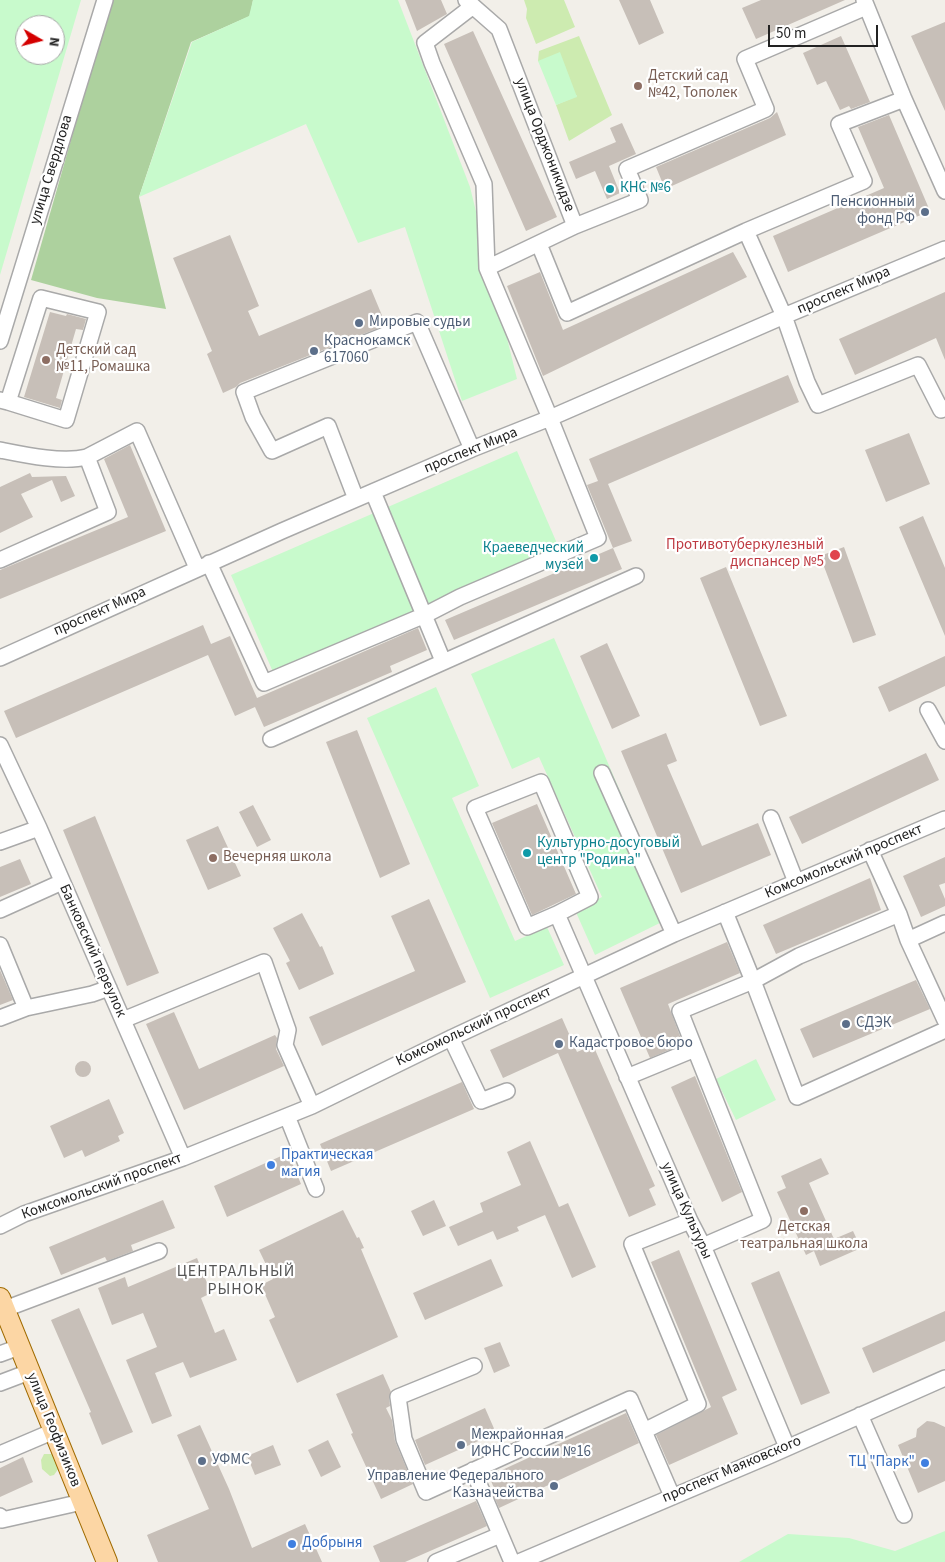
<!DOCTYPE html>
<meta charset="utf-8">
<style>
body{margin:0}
#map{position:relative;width:945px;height:1562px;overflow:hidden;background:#f2efe9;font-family:"Source Sans 3",sans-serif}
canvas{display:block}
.north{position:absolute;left:15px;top:15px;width:50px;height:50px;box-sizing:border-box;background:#fff;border:1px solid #a7a7a7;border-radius:50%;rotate:98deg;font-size:14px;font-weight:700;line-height:20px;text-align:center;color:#222}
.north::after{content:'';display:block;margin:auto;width:18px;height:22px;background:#d40000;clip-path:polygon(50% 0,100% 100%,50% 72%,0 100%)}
.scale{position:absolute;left:768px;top:25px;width:110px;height:22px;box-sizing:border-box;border:2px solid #222;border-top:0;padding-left:6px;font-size:15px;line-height:18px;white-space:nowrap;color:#222;-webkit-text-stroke:4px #fff;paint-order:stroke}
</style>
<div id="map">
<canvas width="945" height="1562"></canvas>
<div class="north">N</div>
<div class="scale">50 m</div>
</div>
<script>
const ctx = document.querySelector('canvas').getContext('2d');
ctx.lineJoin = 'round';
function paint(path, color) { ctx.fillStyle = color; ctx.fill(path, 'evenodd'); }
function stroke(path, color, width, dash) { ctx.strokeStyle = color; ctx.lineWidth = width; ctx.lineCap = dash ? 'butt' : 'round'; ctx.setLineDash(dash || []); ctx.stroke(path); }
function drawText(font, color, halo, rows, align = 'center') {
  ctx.font = font + ' "Source Sans 3",sans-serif'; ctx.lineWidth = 4.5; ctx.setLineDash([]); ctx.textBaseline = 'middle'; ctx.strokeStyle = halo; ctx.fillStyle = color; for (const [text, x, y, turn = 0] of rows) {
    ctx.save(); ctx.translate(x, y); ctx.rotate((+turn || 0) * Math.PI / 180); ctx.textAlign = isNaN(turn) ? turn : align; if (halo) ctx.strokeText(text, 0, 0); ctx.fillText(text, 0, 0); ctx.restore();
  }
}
paint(new Path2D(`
 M524,0H564L575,27L536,44L526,18L527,9Z
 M579,36L612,115L569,141L556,105L577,96L538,61L539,51Z
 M44,1454H52L56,1458L59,1468L54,1475L50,1476L42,1469L41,1460Z`), '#cdebb0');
paint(new Path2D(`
 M111,0H253L250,16L191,42L139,197L166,309L97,298L31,280Z`), '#add19e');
paint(new Path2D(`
 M0,0H81L0,275ZM25,25H55V55H25Z
 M253,0H398L470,187L517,379L462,401L405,227L358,243L306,124L139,197L192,42L249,16Z
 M560,52L577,97L556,105L538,61Z
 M517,451L559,548L273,672L231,575Z
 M554,638L674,916L595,955L575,910L602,897L539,757L512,769L471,674Z
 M436,687L479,786L452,798L515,941L547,927L564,965L490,998L367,718Z
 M756,1059L776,1100L736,1120L716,1079Z
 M945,1531V1562H739L788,1534L849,1538L895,1551Z`), '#c8facc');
paint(new Path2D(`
 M405,0H441L447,14L417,31Z
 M619,0H650L664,33L639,45Z
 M761,0H845L756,39L742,8Z
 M945,22V111L911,36Z
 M473,31L557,217L526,231L444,44Z
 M841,36L870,102L851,109L849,106L840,110L826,81L817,85L803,53Z
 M777,112L786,135L665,189L656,167L770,118Z
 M889,115L930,211L788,272L773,236L884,188L858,127Z
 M622,123L636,154L609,166L620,193L607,199L595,171L576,179L569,162L616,142L610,128Z
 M230,235L259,306L248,311L259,336L371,289L386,325L240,383L236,387L223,393L207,354L212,351L173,258Z
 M733,252L747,277L543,376L507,286L540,272L563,330Z
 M945,292V360L936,338L855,375L839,339Z
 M50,312L66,316L67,314L86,319L83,330L76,329L56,398L62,400L60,408L24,397Z
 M788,375L799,402L608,484L632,541L613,548L587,485L598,481L589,459Z
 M909,433L930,484L886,502L865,450Z
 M130,445L166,531L0,599V570L128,517L104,459Z
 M30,473L32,477L66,476L75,496L61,502L52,480L21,494L33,517L0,533V487Z
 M923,516L945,568V636L899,527Z
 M844,547L876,635L853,643L820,556Z
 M613,548L622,569L454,640L445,620Z
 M726,567L787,716L760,726L700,578Z
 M203,625L211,644L230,636L257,698L418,628L427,650L390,666L392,672L264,727L255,707L235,716L208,655L16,738L4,711Z
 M607,643L640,716L612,729L580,656Z
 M945,656V686L889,712L878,687Z
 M357,730L410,864L380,878L326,742Z
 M666,733L677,761L667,765L702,846L758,823L771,855L681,893L621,751Z
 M926,753L939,780L802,844L789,817Z
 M537,804L576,894L532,915L492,823Z
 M253,805L271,840L257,847L239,812Z
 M95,816L159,973L127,986L63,830Z
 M218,826L241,876L208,890L186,840Z
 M945,857V883L939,885L945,899V906L921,917L903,876Z
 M20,859L31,884L0,897V867Z
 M870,878L881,910L776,954L763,925Z
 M429,899L466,982L322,1046L309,1017L415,971L391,916Z
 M302,913L320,947L322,946L334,974L299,990L286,963L290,961L273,928Z
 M727,942L740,973L668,1004L683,1044L650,1058L620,988Z
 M0,970L13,1000L0,1005Z
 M916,980L930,1009L813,1058L800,1029Z
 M174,1012L199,1069L275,1035L277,1038L276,1049L284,1066L184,1110L146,1024Z
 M562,1018L577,1052L593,1045L655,1186L649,1189L656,1205L629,1217L558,1053L503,1078L490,1050Z
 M75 1069a8 8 0 1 1 16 0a8 8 0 1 1-16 0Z
 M695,1076L742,1192L722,1202L671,1087Z
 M462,1082L474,1109L331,1171L320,1144Z
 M109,1099L124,1133L118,1136L120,1141L85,1157L82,1150L64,1158L50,1126Z
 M530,1141L559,1207L568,1203L596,1267L572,1278L545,1215L517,1227L519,1231L497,1240L493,1231L458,1246L449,1227L483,1212L480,1203L521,1185L507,1152Z
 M288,1153L301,1184L227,1217L214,1186Z
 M821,1158L829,1174L809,1183L834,1239L853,1231L861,1248L820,1266L814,1251L806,1255L777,1192L786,1188L781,1176Z
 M163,1200L175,1228L131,1245L133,1251L107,1261L105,1257L61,1275L49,1247Z
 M434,1200L446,1226L423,1236L411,1211Z
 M343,1210L357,1238L359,1237L364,1248L361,1249L398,1337L297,1383L269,1320L275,1317L261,1285L273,1279L259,1250Z
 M679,1250L737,1390L722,1397L738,1434L669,1465L656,1435L711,1407L651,1262Z
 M197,1258L211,1293L201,1298L215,1333L224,1329L237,1360L190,1378L183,1362L155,1373L172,1416L152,1424L126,1360L157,1347L143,1313L112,1325L98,1288L125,1277L128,1287Z
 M491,1259L503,1286L425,1320L413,1293Z
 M779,1271L830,1393L801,1405L751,1283Z
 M79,1308L133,1432L102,1445L89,1413L91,1412L51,1320Z
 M945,1311V1341L873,1373L862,1348Z
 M500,1342L510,1366L494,1373L484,1348Z
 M383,1374L391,1392L389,1398L390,1406L386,1408L392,1420L395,1441L413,1484L381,1499L351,1434L353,1433L336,1394Z
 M485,1408L496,1433L425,1465L415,1440Z
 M626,1413L639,1443L499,1508L493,1494L496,1493L489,1476Z
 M927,1421L934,1422L945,1427V1481L918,1493L898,1445L916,1437L917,1429Z
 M200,1425L229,1489L252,1548L305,1524L322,1562H158L147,1535L209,1509L177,1435Z
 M328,1440L341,1467L321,1477L308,1450Z
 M273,1445L281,1465L255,1475L247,1456Z
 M23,1457L33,1482L0,1497V1468Z
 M476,1501L487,1526L405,1562H380L373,1546Z`), '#c7bfb8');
const minor = new Path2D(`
 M864,0L904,99L945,191
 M473,6L425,43L432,63L484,184L487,268
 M575,226L640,200L627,169L766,109L745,59L866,7
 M539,244L567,313L746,231
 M784,316L746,231L864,181L839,124L904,99
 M784,316L807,382L818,405L918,365L941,410L945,408
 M0,341L105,0
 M0,400L8,402L66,420L98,312L41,298L8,402
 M0,450C25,455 62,463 87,457L137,431L197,568
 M373,492L443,661
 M356,499L328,426L272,451L253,417L244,392L417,322L472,449
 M0,560L108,512L87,457
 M209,563L264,683L425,615L460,597L598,538L550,418L487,268L575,226L499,29L466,0
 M0,658L282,531L472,449L550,418L784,316L945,249
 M928,710L945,741
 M271,739L636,576
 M0,745L39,828L183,1158
 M602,773L674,934
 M541,782L590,897L557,914L527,927L475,808Z
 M771,818L796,882
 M0,842L39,828
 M870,850L899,914L908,940L945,1020
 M0,910L62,882
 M557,914L690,1221L703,1246L787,1447
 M899,914L799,956L753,981L797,1097L945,1030
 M908,940L945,923
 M0,945L26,1008L92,994L109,988
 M0,1018L26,1008
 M123,1020L264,962L288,1030L285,1045L312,1106
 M451,1038L481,1101L507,1091
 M695,1049L763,1220L703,1246
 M627,1077L695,1049L680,1011L753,981L725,912
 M287,1116L316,1189
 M0,1226L24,1214L183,1158L312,1106L451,1038L674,934L945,819
 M5,1309L159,1251
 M0,1354L19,1347
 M474,1366L398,1397L404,1439L426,1492L630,1399L672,1496
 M0,1383L29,1372
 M860,1415L904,1515
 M644,1431L698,1404L632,1244L690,1221
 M0,1454L54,1431
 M473,1470L512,1562
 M0,1516L2,1520L82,1502
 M436,1562L500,1535
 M519,1562L771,1455L945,1378`);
const major = new Path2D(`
 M0,1298L107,1562`);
stroke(minor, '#a9a9a9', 18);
stroke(major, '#a06b00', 22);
stroke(minor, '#fff', 15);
stroke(major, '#fcd6a4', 20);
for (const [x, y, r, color] of [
 [638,86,5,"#8d6e63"],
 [610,189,5,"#0f9aa8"],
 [925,212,5,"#5c6f8a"],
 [359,323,5,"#5c6f8a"],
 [314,351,5,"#5c6f8a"],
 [46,360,5,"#8d6e63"],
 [835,555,6,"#e0444e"],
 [594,558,5,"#0f9aa8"],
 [527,853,5,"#0f9aa8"],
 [213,858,5,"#8d6e63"],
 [846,1024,5,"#5c6f8a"],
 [559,1044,5,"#5c6f8a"],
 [271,1165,5,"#3f7fe0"],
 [804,1211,5,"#8d6e63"],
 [461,1445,5,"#5c6f8a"],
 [202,1461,5,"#5c6f8a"],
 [925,1463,5,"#3f7fe0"],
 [554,1486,5,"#5c6f8a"],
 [292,1544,5,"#3f7fe0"]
]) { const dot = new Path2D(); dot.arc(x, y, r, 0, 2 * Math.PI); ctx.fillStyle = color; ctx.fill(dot); stroke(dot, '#fff', 2); }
drawText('15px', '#785e54', '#fff', [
 ["Детский сад",648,77],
 ["№42, Тополек",648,94],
 ["Детский сад",56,351],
 ["№11, Ромашка",56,368],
 ["Вечерняя школа",223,858],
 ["Детская",804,1228,"center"],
 ["театральная школа",804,1245,"center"]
], 'left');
drawText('15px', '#222', '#fff', [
 ["улица Орджоникидзе",544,145,69],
 ["улица Свердлова",52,170,-73],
 ["проспект Мира",844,291,-23],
 ["проспект Мира",471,451,-22],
 ["проспект Мира",100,612,-24],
 ["Комсомольский проспект",844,862,-23],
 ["Банковский переулок",92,951,66],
 ["Комсомольский проспект",474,1027,-25],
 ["Комсомольский проспект",102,1187,-20],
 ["улица Культуры",686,1211,66],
 ["улица Геофизиков",53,1430,68],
 ["проспект Маяковского",732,1470,-23]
]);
drawText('15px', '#0d838f', '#fff', [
 ["КНС №6",620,189],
 ["Краеведческий",584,549,"right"],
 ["музей",584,566,"right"],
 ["Культурно-досуговый",537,844],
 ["центр \"Родина\"",537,861]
], 'left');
drawText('15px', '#4e5e75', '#fff', [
 ["Пенсионный",915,203,"right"],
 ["фонд РФ",915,220,"right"],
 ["Мировые судьи",369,323],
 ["Краснокамск",324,342],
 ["617060",324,359],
 ["СДЭК",856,1024],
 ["Кадастровое бюро",569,1044],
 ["Межрайонная",471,1436],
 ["ИФНС России №16",471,1453],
 ["УФМС",212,1461],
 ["Управление Федерального",544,1477,"right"],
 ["Казначейства",544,1494,"right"]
], 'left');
drawText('15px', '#be3a42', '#fff', [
 ["Противотуберкулезный",824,546],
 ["диспансер №5",824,563]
], 'right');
drawText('15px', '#366cbe', '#fff', [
 ["Практическая",281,1156],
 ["магия",281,1173],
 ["ТЦ \"Парк\"",915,1463,"right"],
 ["Добрыня",302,1544]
], 'left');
ctx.letterSpacing = '1px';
drawText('16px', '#555', '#fff', [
 ["ЦЕНТРАЛЬНЫЙ",236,1272],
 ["РЫНОК",236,1290]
]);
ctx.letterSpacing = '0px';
</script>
